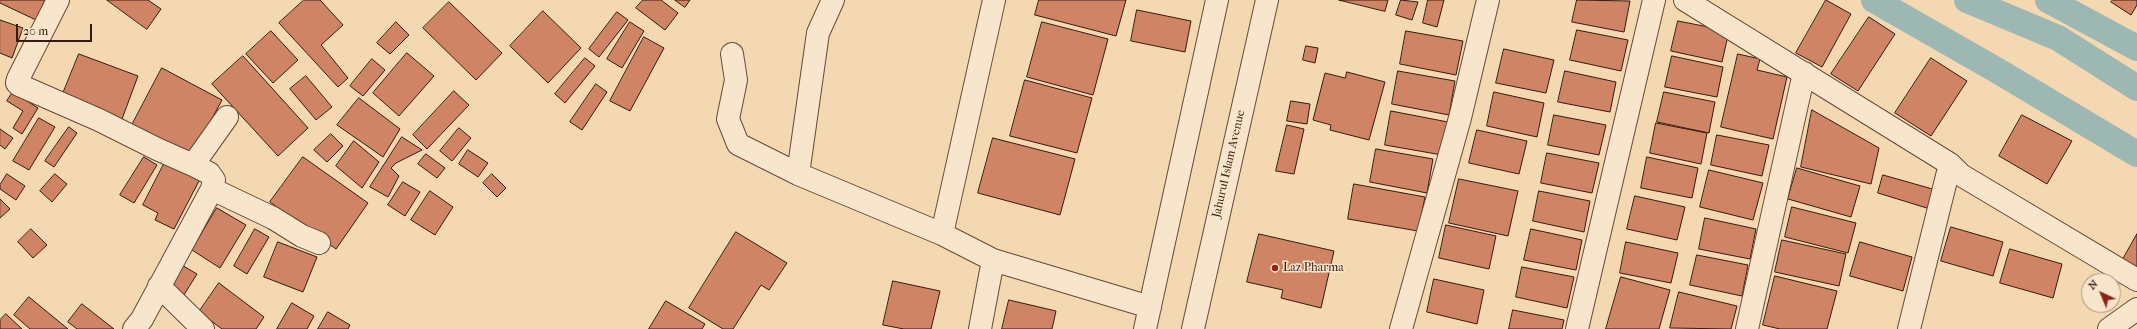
<!DOCTYPE html>
<style>
body{margin:0}
#map{position:relative;width:2137px;height:329px;overflow:hidden;background:#f3d8b1;font-family:"IM FELL French Canon",serif}
canvas{display:block}
.north{position:absolute;left:2081px;top:273px;width:40px;height:40px;box-sizing:border-box;background:#f7e6cc;border:1px solid #aa9481;border-radius:50%;rotate:316deg;font-size:11px;font-weight:700;line-height:16px;text-align:center;color:#371a10}
.north::after{content:'';display:block;margin:auto;width:14px;height:18px;background:#8f2418;clip-path:polygon(50% 0,100% 100%,50% 72%,0 100%)}
.scale{position:absolute;left:16px;top:24px;width:76px;height:18px;box-sizing:border-box;border:2px solid #371a10;border-top:0;padding-left:5px;font-size:12px;line-height:14px;white-space:nowrap;color:#371a10;-webkit-text-stroke:3px #f7e6cc;paint-order:stroke}
</style>
<div id="map">
<canvas width="2137" height="329"></canvas>
<div class="north">N</div>
<div class="scale">20 m</div>
</div>
<script>
const ctx = document.querySelector('canvas').getContext('2d');
ctx.lineJoin = 'round';
function stroke(path, color, width, dash) { ctx.strokeStyle = color; ctx.lineWidth = width; ctx.lineCap = dash ? 'butt' : 'round'; ctx.setLineDash(dash || []); ctx.stroke(path); }
function paint(path, color) { ctx.fillStyle = color; ctx.fill(path, 'evenodd'); }
function drawText(font, color, halo, rows, align = 'center') {
  ctx.font = font + ' "IM FELL French Canon",serif'; ctx.lineWidth = 3; ctx.setLineDash([]); ctx.textBaseline = 'middle'; ctx.strokeStyle = halo; ctx.fillStyle = color; for (const [text, x, y, turn = 0] of rows) {
    ctx.save(); ctx.translate(x, y); ctx.rotate((+turn || 0) * Math.PI / 180); ctx.textAlign = isNaN(turn) ? turn : align; if (halo) ctx.strokeText(text, 0, 0); ctx.fillText(text, 0, 0); ctx.restore();
  }
}
stroke(new Path2D(`
 M1874,0L1998,71L2137,154
 M1967,0L2058,38L2137,88
 M2048,0L2137,48`), '#9db8b3', 26);
const building = new Path2D(`
 M0,0H45L36,20L0,3Z
 M107,0H148L161,9L147,29Z
 M304,0H320L343,25L321,45L348,78L338,87L279,23Z
 M643,0H661L678,13L665,30L636,8Z
 M675,0H690L685,7Z
 M1039,0H1126L1116,36L1035,15Z
 M1339,0H1388L1385,11Z
 M1401,0L1418,2L1412,20L1396,15Z
 M1428,0H1444L1437,27L1423,23Z
 M1577,0L1630,1L1624,32L1572,22Z
 M1826,0L1851,14L1822,67L1796,53Z
 M2113,0H2137V5L2131,15L2111,2Z
 M449,2L502,53L476,80L423,28Z
 M1137,10L1191,21L1185,52L1131,41Z
 M543,11L581,48L548,83L510,46Z
 M617,12L628,20L599,57L589,49Z
 M1869,17L1895,34L1858,91L1831,74Z
 M0,20L23,28L12,58L0,53Z
 M1678,21L1729,31L1722,62L1671,51Z
 M396,22L409,35L390,54L377,43Z
 M630,22L644,31L622,68L607,59Z
 M1042,22L1108,39L1093,95L1027,77Z
 M1577,30L1628,40L1621,71L1570,60Z
 M271,31L298,60L273,83L246,54Z
 M1406,31L1463,41L1456,75L1400,64Z
 M644,37L664,48L630,111L610,101Z
 M1306,46L1318,48L1315,63L1303,60Z
 M1504,49L1554,60L1546,93L1496,83Z
 M407,53L434,76L399,116L373,93Z
 M79,54L138,76L122,119L62,96Z
 M1738,54L1760,59L1757,70L1787,77L1773,139L1721,127Z
 M243,56L308,128L278,156L212,84Z
 M1672,56L1723,67L1717,97L1665,87Z
 M585,58L595,66L565,103L555,94Z
 M1931,58L1967,81L1931,136L1895,113Z
 M372,59L385,70L363,96L350,86Z
 M162,68L222,100L192,156L132,125Z
 M1398,71L1455,81L1449,115L1392,104Z
 M1565,71L1616,82L1610,112L1558,102Z
 M1347,72L1385,82L1369,140L1330,130L1331,125L1313,120L1325,73L1345,78Z
 M306,76L332,107L316,120L290,89Z
 M1025,80L1092,98L1077,153L1010,136Z
 M596,84L607,92L582,130L570,122Z
 M454,91L469,105L427,149L413,135Z
 M13,92L38,108L22,134L13,128L23,111L7,101Z
 M1494,92L1544,103L1537,137L1487,126Z
 M1664,92L1715,102L1709,133L1657,122Z
 M359,98L400,129L383,157L337,125Z
 M1291,101L1310,104L1307,124L1287,121Z
 M1812,110L1879,148L1871,184L1801,167Z
 M1391,111L1448,122L1442,155L1385,145Z
 M1554,115L1606,125L1599,155L1548,145Z
 M2022,115L2072,141L2047,184L1999,156Z
 M39,118L55,127L29,170L13,161Z
 M1656,123L1707,133L1701,164L1650,153Z
 M1287,125L1304,129L1294,174L1276,171Z
 M69,127L77,133L54,167L45,161Z
 M459,128L471,138L452,161L440,151Z
 M0,129L13,138L5,149L0,145Z
 M1477,130L1527,141L1519,174L1469,163Z
 M331,134L343,146L327,162L314,150Z
 M1717,135L1769,145L1762,176L1711,165Z
 M402,137L422,150L396,163L391,168L399,176L388,197L370,187Z
 M993,138L1075,159L1060,215L978,193Z
 M354,141L379,162L362,188L336,166Z
 M1376,149L1433,159L1427,193L1370,182Z
 M468,150L488,163L478,177L459,164Z
 M1547,153L1599,163L1592,193L1541,183Z
 M426,154L445,168L437,178L418,164Z
 M144,157L157,165L134,203L120,195Z
 M303,157L368,203L336,249L270,202Z
 M1647,157L1698,168L1692,198L1641,188Z
 M165,162L200,179L174,229L155,220L158,213L143,205Z
 M1797,168L1860,186L1851,217L1788,199Z
 M1709,170L1763,183L1753,220L1700,207Z
 M7,174L25,186L16,200L0,189V185Z
 M55,174L67,184L52,202L40,191Z
 M492,174L506,188L497,197L483,183Z
 M1883,175L1936,190L1930,209L1878,193Z
 M1459,179L1518,191L1508,236L1449,223Z
 M403,182L420,192L405,216L388,205Z
 M1354,184L1425,197L1418,231L1348,219Z
 M430,191L453,207L435,235L411,220Z
 M1539,191L1590,201L1584,232L1533,221Z
 M1635,196L1685,207L1677,240L1627,229Z
 M0,199L10,209L0,218Z
 M1792,207L1856,223L1848,253L1785,237Z
 M217,208L246,225L220,268L192,250Z
 M1705,218L1756,229L1750,259L1699,249Z
 M1446,225L1496,236L1489,269L1439,258Z
 M1951,227L2003,242L1993,276L1941,261Z
 M31,229L47,245L33,258L18,242Z
 M255,229L269,237L247,274L234,266Z
 M1531,229L1582,240L1576,270L1524,260Z
 M736,232L787,263L769,290L761,285L733,329H723L689,308Z
 M1259,234L1334,251L1321,308L1281,298L1283,290L1247,282Z
 M2137,234V269L2122,261Z
 M1782,240L1846,254L1839,286L1775,272Z
 M278,242L317,257L303,292L264,277Z
 M1626,242L1678,253L1671,283L1620,273Z
 M1860,242L1912,257L1903,291L1850,276Z
 M2010,249L2062,264L2053,298L2000,283Z
 M1697,255L1748,265L1742,296L1690,285Z
 M180,264L197,274L182,298L165,287Z
 M1522,267L1574,277L1567,308L1516,297Z
 M1775,276L1837,291L1827,329H1780L1763,325Z
 M1621,277L1670,290L1659,329H1606Z
 M1434,279L1484,290L1477,324L1427,312Z
 M893,281L940,291L931,329H904L883,325Z
 M219,283L264,317L256,329H222L199,312Z
 M1679,292L1737,306L1731,329L1670,328Z
 M29,297L68,329H30L14,315Z
 M1009,300L1056,311L1052,329H1002Z
 M666,301L705,324L702,329H649Z
 M292,303L314,316L307,329H277Z
 M82,304L114,329H77L68,322Z
 M1513,310L1564,320L1562,329H1509Z
 M328,312L350,325L348,329H318Z
 M6,314L22,329H0V320Z`);
paint(building, '#d08466');
stroke(building, '#371a10', 1);
const minor = new Path2D(`
 M58,0L18,79L17,83L19,85L99,120L157,149L193,165L227,117
 M833,0L818,33L798,174L942,234
 M994,0L942,234L993,260L1150,307
 M1685,0L1950,164L1961,175L2137,280
 M732,54L736,80L728,119L738,144L798,174
 M212,189L273,218L302,236L319,243
 M159,286L203,329
 M134,329L142,319L212,189L214,180L209,173L193,165
 M980,329L993,260
 M1145,329L1217,0
 M1193,329L1267,0
 M1401,329L1460,118L1488,0
 M1577,329L1654,0
 M1747,329L1804,73
 M1909,329L1950,164
 M2109,329L2137,309`);
stroke(minor, '#664a38', 24);
stroke(minor, '#f7e6cc', 22);
for (const [x, y, r, color] of [
 [1275,268,4,"#8f2418"]
]) { const dot = new Path2D(); dot.arc(x, y, r, 0, 2 * Math.PI); ctx.fillStyle = color; ctx.fill(dot); stroke(dot, '#f7e6cc', 1.5); }
drawText('12px', '#371a10', '#f7e6cc', [
 ["Jahurul Islam Avenue",1229,164,-77]
]);
drawText('12px', '#371a10', '#f7e6cc', [
 ["Laz Pharma",1283,268]
], 'left');
</script>
